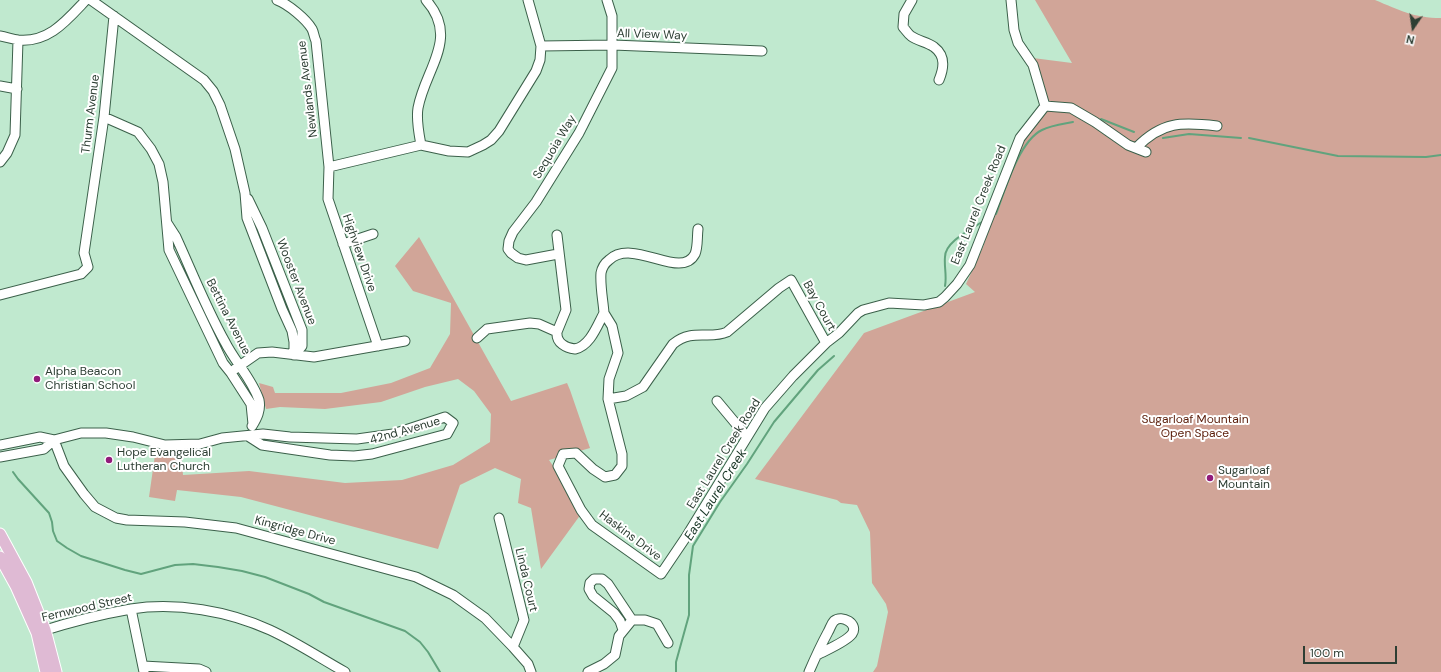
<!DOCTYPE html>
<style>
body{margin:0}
#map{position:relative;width:1441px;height:672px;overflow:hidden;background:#c0e9cf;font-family:"DM Sans",sans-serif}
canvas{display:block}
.north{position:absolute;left:1393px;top:8px;width:40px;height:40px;-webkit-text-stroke:3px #fff;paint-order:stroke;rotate:193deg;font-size:11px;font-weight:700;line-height:16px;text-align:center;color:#2d3e33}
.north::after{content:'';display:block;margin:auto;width:14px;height:18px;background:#2d3e33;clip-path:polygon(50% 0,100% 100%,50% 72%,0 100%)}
.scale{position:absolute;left:1303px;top:646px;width:94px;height:18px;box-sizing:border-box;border:2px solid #2d3e33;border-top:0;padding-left:5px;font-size:12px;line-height:14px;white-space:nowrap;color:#2d3e33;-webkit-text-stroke:3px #fff;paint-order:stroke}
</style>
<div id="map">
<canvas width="1441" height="672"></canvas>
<div class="north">N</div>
<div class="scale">100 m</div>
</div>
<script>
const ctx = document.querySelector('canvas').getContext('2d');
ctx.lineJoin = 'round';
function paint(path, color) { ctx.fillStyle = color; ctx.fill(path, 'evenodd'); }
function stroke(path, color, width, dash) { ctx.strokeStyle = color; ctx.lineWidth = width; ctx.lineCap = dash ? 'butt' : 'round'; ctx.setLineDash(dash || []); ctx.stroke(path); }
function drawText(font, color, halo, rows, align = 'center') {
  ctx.font = font + ' "DM Sans",sans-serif'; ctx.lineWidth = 4; ctx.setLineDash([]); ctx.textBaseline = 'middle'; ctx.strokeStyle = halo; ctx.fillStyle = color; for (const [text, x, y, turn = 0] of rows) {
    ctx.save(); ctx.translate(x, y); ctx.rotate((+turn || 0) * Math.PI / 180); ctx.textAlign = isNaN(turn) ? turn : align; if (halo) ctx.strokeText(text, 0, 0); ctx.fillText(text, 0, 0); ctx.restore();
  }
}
paint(new Path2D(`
 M1035,0H1375C1399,10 1414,18 1441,18V672H873L877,666L888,612L886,604L872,583L870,532L857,505L841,503L837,500L755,479L864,333L975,292L966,284L983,247L1019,137L1042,105L1035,78L1025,57L1072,63Z
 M419,237L511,401L567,383L570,390L590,448L549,460L584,510L541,569L531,508L518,503L521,479L495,468L460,485L438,549L241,497L177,490L175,501L149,497L156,448L181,451L183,475L249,471L345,483L402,480L453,465L490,442L491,414L474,391L458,379L425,387L381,402L325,409L280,407L266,409L259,383L273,387L275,393H341L391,383L430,368L450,334L451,303L413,291L395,266Z`), '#d1a598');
stroke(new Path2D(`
 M1101,119L1134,132
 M1163,138L1189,134L1241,138
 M1249,138L1338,156L1426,157L1441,155
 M996,214C1005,190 1019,141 1042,130C1052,125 1063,124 1073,122
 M945,286C947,276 944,267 945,257C945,242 970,230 982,222
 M13,472L18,479L49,513L52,522L53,531L57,541L67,548L81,556L125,570L141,574L175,565L193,564L218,567L242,571L265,577L309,594L324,602L405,631L420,642L428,652L440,672
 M676,672V662L689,615V575L693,546L720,502L747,464L774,422L818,370L834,356`), '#61a37d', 2);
const minor = new Path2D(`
 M91,0L204,80L213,91L220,105L235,149L245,193L247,218L282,309L292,331L294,342V355
 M277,0C288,4 306,19 312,29C314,33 314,37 316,41L329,167L328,199L378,346
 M912,0L904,14L903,27C906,30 908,34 911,36C918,41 927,42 934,47C946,56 944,68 939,80
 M1011,0L1014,30L1018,43L1033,65L1045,106
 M0,36C6,37 12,39 18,40C49,43 67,20 86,0
 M541,46L613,45L762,51
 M0,86L17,89
 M1045,106L1071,108L1095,122L1128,145L1146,152
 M104,117L138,132L151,149L159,164L163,182L169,250L223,363L231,373L251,404L253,424
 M421,145C419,134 416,120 418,108C425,69 460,38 426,0
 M1136,148C1162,121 1182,122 1217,126
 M0,162L7,153L15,135L18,40
 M329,167L421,145L449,151L468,152L483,145L491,140L499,131L536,71L540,60L541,46L528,0
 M248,199L262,228L302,330V346L294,355
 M167,223L176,237C192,272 206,308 225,342C235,362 252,379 259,400C261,410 257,418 252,426
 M557,235L566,310L557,332C556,343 566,348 575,349C590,346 597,326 604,313L612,326L618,353L609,379L608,399L622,454V466L615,475L605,477L593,469L576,453L563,454L558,466L581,510L592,525L661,574L686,537L765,408L793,376L826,343L839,333L858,313L863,310L889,303L924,305L939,302L945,297L957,284L970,265L1020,138L1045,106
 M343,244L373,234
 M558,254L526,260L518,258L511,253L508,249L509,241L513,232L536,202L579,133L612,68V16L607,0
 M0,295L81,274L88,267L84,253L104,117L114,16
 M604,313C603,300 600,286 601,273C602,268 605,263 609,260C633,237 681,281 695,254C698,247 697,237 698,229
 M477,338L487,329L530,323L539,324L557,332
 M235,369L258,353L272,352L314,357L405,341
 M608,399L626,396L643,387L673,344C693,328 709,340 727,332L779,288L791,280L826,343
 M717,401L747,437
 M54,440L64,466L84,494L95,507L116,518L127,520L185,522L236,528L416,577L453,595L485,618L513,647L528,664L531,672
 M0,445L40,437L54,440
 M0,457L44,449L54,440L81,433H106L133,437L165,445L200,444L222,438L263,434L290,437L357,439L393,434L445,417L453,423L447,434L372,454L354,456L330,455L262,445L248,436
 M499,518L524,620L513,647
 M131,609L144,672
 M623,630L620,621L614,613L593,596L589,589L590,583L594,579H602L608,584L632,620
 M39,632C67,623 102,614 131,609C177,602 228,611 270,630C296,642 320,658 345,672
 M143,666L199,669L206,672
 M588,672L604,664L615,655L619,636L632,620H645L657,624L668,643
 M809,672C815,658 821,645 828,632C830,629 831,624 834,621C842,614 859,624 852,634C846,642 826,650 817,655`);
const major = new Path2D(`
 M0,534L26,582L45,630L56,672
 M0,557L16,586L37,633L46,672`);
stroke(minor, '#3b604a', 11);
stroke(major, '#fff', 13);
stroke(minor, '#fff', 9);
stroke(major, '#dfbad4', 11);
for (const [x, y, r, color] of [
 [37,379,4,"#911b7b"],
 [109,460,4,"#911b7b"],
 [1210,478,4,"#911b7b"]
]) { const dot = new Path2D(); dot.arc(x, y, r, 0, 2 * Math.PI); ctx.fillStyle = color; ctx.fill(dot); stroke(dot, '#fff', 1.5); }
drawText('12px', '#2d3e33', '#fff', [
 ["All View Way",652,35,2],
 ["Newlands Avenue",308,89,-97],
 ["Thurm Avenue",91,114,-83],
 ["Sequoia Way",555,147,-59],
 ["East Laurel Creek Road",979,205,-68],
 ["Highview Drive",359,253,71],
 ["Wooster Avenue",296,282,69],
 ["Bay Court",819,306,61],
 ["Bettina Avenue",228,317,63],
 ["42nd Avenue",405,431,-16],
 ["East Laurel Creek Road",724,454,-58],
 ["Kingridge Drive",295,531,15],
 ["Haskins Drive",630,536,37],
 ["Linda Court",526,580,77],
 ["Fernwood Street",87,608,-13]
]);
drawText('12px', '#2d3e33', '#fff', [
 ["Alpha Beacon",45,372],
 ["Christian School",45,386],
 ["Hope Evangelical",117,453],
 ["Lutheran Church",117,467],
 ["Sugarloaf",1218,471],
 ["Mountain",1218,485]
], 'left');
drawText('12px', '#5a1c08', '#fff', [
 ["Sugarloaf Mountain",1195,420],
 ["Open Space",1195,434]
]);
drawText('italic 13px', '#143222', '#fff', [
 ["East Laurel Creek",716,495,-58]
]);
</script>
